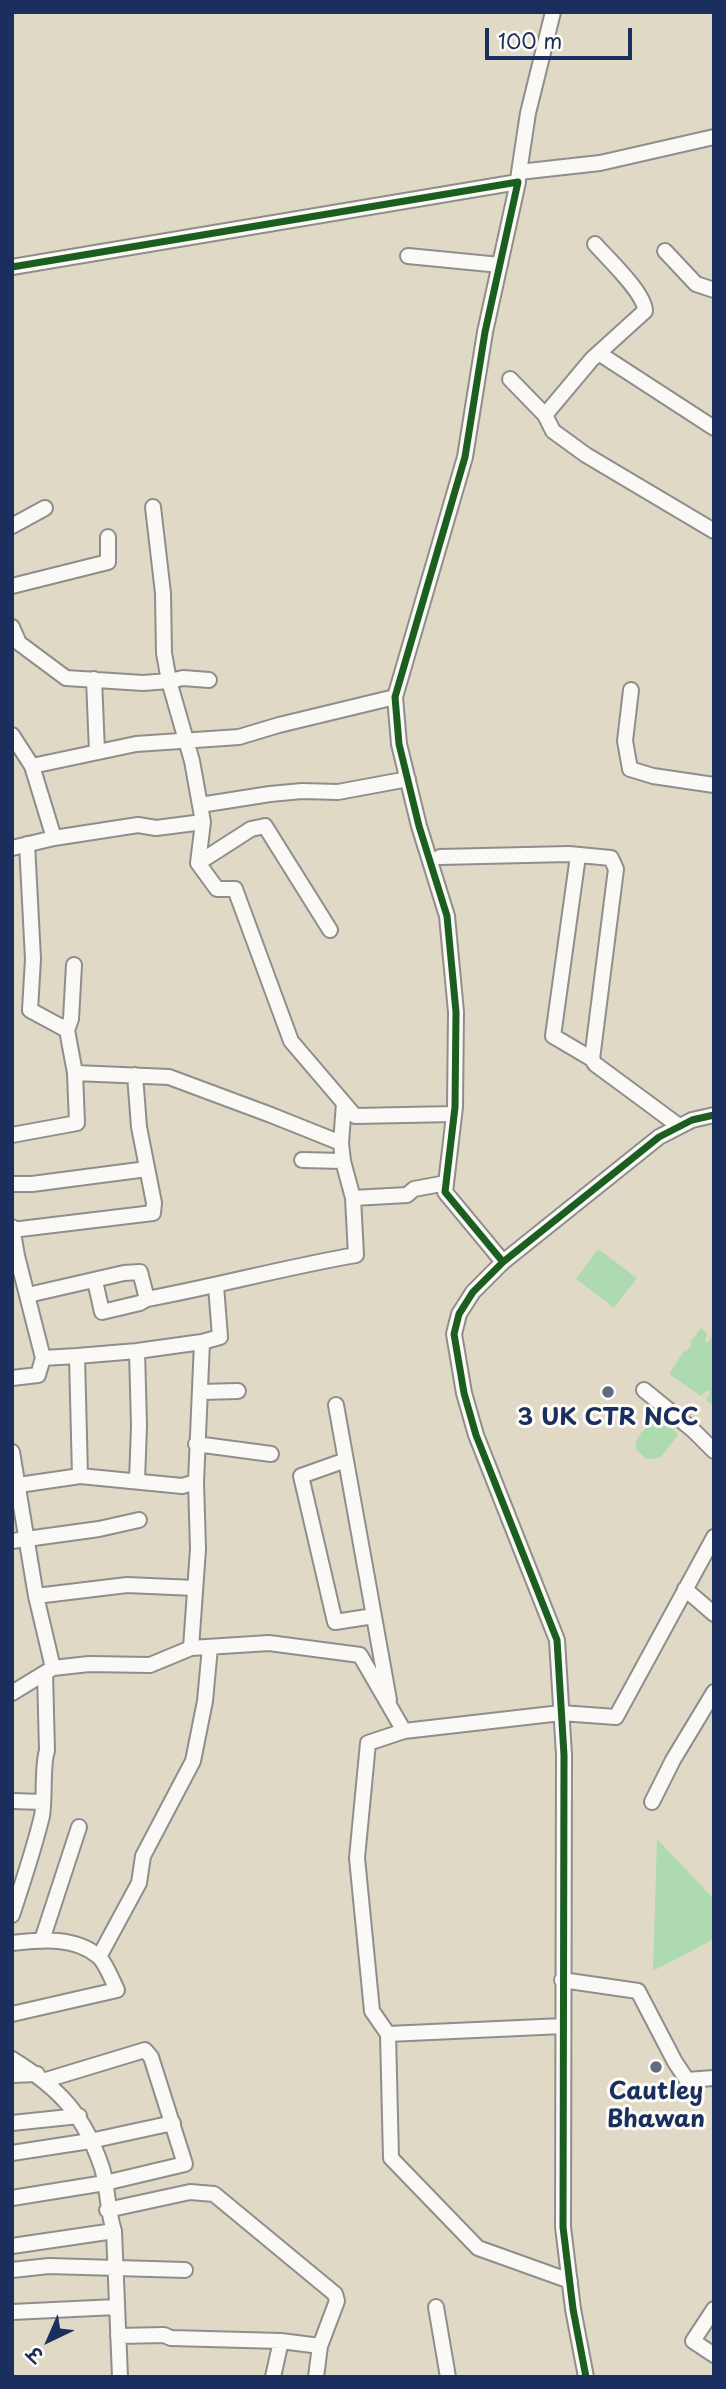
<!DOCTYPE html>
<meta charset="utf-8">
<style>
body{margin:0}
#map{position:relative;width:726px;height:2389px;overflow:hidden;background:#e0d9c6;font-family:"Playpen Sans","Playpen Sans Deva",sans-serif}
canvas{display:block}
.frame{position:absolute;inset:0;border:14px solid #1b2f5e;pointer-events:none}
.north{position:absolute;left:14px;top:2305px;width:70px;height:70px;-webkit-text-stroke:5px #fdfcf7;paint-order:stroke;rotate:224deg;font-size:19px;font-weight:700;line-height:28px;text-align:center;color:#1b2f5e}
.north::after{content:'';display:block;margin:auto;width:24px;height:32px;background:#1b2f5e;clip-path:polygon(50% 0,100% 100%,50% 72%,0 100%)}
.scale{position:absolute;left:485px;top:28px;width:147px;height:32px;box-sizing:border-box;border:4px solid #1b2f5e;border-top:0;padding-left:9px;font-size:21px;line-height:24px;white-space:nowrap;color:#1b2f5e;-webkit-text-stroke:5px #fdfcf7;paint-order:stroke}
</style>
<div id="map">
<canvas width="726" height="2389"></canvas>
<div class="frame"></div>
<div class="north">उ</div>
<div class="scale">100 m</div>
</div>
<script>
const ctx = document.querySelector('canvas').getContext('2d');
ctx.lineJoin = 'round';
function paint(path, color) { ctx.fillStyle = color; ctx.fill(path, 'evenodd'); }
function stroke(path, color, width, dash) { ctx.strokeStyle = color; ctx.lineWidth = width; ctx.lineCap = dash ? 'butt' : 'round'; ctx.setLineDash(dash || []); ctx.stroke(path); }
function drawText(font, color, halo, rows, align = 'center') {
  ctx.font = font + ' "Playpen Sans",sans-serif'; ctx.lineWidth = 6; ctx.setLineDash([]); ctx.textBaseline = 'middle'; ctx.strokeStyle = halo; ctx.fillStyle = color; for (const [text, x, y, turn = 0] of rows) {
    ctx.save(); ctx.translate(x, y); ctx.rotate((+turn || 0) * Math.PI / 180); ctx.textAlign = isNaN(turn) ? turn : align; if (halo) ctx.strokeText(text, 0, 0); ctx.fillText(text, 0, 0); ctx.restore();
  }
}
paint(new Path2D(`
 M598,1249L637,1278L614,1308L576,1279Z
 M701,1328L707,1333L705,1342H708L712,1335L714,1337V1406L706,1400L710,1394L709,1391H706L701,1396L669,1374L684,1351L686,1352L692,1344L690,1342Z
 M661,1420H665L678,1435L660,1458L646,1459L636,1449C635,1433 648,1426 661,1420Z
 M657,1839L714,1899V1939L653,1971Z`), '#aedaaf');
const minor = new Path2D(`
 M519,172L600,163L714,137
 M518,179L528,113L553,12
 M665,251L696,284L714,290
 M408,256L500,265
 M12,267L518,182L485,332L465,457L395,697L399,744L419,826L447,916L456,1012L455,1107L445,1192L503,1262
 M600,354L714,428
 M510,379L545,415L553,431L586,455L714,531
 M545,415L592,359L645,311C645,293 607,258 595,244
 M153,507L163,593L164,653L169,681L183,678L209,680
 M12,526L45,508
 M12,586L108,562V537
 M12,627L19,643L66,678L143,683L169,681L192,761L203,822L198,863L217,889H235L291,1041L355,1116L454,1114
 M94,679L97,752
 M631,690L625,741L630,769L653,776L714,785
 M12,735L32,766L54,838L138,825L156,828L203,822
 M32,766L136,744L239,737L279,725L395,697
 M200,805L270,794L302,791L338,792L408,779
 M12,848L54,838
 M578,856L553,1036L592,1059L595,1064L679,1126
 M440,857L569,854L611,858L616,869L592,1059
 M198,863L251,829L265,826L330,930
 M67,1030L71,1019L74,965
 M75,1073L169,1077L271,1115L341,1143
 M12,1135L77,1123L75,1073L67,1030L30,1010L33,959L27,844
 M302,1160L343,1161
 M12,1184H32L147,1169
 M353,1198L407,1195L414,1189L446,1183
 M12,1227L17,1256L43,1358L38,1375L12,1378
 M12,1230L153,1213L154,1203L139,1127L135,1075
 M95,1281L102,1312L140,1303L147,1299C217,1286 286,1267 356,1255L353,1198L343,1161L341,1143L344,1103
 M28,1295L124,1273L140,1272L147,1299
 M202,1342L220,1337L216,1286
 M77,1356L137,1351L202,1342L196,1482
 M43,1358L77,1356L80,1476
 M644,1390L693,1430L714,1451
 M201,1392L238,1391
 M336,1405L389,1700
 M196,1444L271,1454
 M12,1452L36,1596L53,1668
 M346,1460L301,1476L335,1622L374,1616
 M137,1481L139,1426L137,1351
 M12,1486L80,1476L182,1486L196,1482L198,1549L191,1648
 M12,1541L99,1529L139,1520
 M685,1589L714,1614
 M36,1596L127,1585L195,1588
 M12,1693L53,1668L89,1664L150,1665L191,1648L269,1643L360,1655L404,1731L561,1713L616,1717L714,1537
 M404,1731L368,1743L357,1858L372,2011L388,2034L563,2026
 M12,1801L43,1802
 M652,1802L673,1760L714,1692
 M12,1915C23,1882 34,1849 42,1816C45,1799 42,1763 47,1751L45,1673
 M42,1940L79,1827
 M12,1943C41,1940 74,1936 98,1956C106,1963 112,1980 117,1990L12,2014
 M99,1957L139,1883L143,1856L193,1761L205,1701L210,1647
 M562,1980L638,1991L675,2062L687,2080L714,2078
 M388,2034L391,2158L478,2248L570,2281
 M12,2059C59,2088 84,2114 102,2168C108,2187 107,2210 114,2231L120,2377
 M12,2075L37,2074
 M12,2123L79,2116
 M12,2153L90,2141L173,2123
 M12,2198L105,2183L185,2164L151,2057L145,2050L46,2080
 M107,2210L190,2192L214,2194L335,2294L337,2301L320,2346L316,2377
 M12,2246L114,2231
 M12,2270L49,2266L185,2270
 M436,2307L448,2377
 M714,2309L693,2341L714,2355
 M12,2312L116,2307
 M118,2336L164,2335L171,2338L281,2341L320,2346
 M273,2377L281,2341
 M586,2377L573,2309L563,2227L564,1755L557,1640L476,1435L464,1393L454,1334L459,1314L473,1292L503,1262L659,1137L692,1120L714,1115`);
stroke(minor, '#8e8e8c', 18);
stroke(minor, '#faf9f6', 14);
stroke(new Path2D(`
 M12,267L518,182L485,332L465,457L395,697L399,744L419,826L447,916L456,1012L455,1107L445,1192L503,1262
 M586,2377L573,2309L563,2227L564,1755L557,1640L476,1435L464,1393L454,1334L459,1314L473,1292L503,1262L659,1137L692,1120L714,1115`), '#1b5e20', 7);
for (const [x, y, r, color] of [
 [608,1392,7,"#606a82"],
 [656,2067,7,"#606a82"]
]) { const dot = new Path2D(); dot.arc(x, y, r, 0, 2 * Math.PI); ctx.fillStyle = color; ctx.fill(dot); stroke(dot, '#fdfcf7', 2.5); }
drawText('bold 24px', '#1b2f5e', '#fdfcf7', [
 ["3 UK CTR NCC",608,1418],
 ["Cautley",656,2092],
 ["Bhawan",656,2120]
]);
</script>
